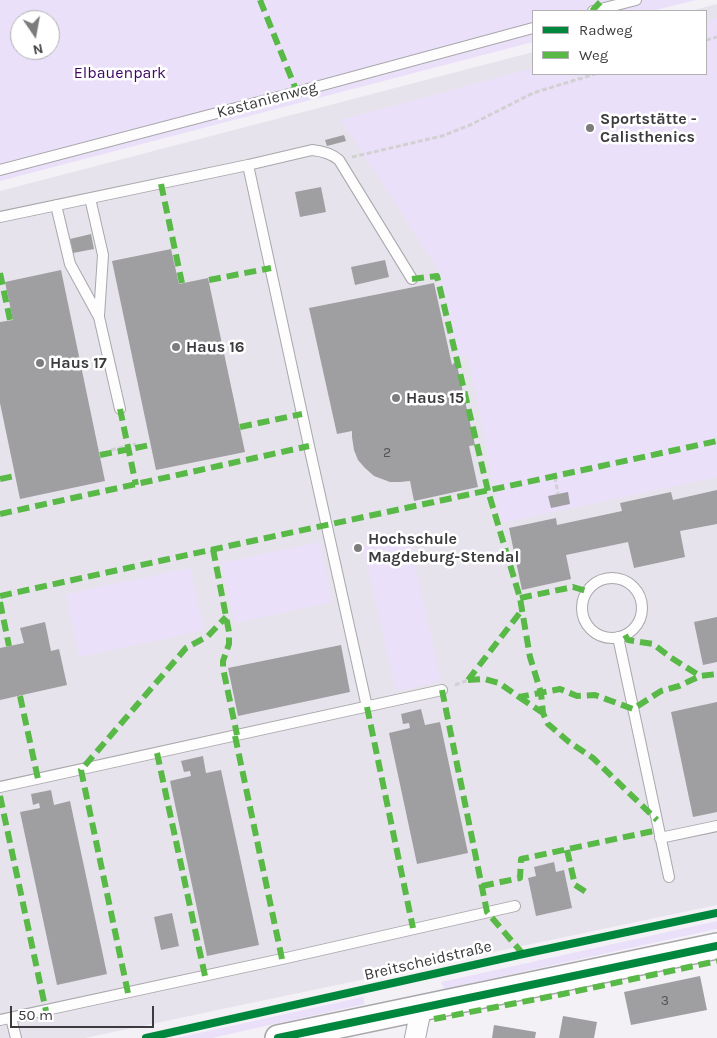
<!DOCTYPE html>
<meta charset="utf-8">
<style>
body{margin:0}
#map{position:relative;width:717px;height:1038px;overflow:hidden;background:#f3f1f6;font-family:Karla,sans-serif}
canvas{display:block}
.legend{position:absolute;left:532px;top:10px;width:175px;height:65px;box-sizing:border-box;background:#fff;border:1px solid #b1b1b2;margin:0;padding:6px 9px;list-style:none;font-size:15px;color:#3c3b3e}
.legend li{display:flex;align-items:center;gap:10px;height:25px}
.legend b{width:25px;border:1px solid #b1b1b2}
.north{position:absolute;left:10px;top:10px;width:50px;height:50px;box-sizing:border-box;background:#fff;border:1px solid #b1b1b2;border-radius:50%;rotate:168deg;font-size:14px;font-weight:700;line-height:20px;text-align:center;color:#3c3b3e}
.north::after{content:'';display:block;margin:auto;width:18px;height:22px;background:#7c7b7e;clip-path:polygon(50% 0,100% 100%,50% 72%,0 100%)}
.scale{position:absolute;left:10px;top:1006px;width:144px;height:22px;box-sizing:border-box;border:2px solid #3c3b3e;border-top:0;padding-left:6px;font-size:15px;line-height:18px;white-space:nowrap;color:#3c3b3e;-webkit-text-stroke:4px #fff;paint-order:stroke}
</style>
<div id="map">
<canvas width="717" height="1038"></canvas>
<ul class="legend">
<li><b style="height:6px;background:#00873e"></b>Radweg</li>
<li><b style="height:6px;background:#58b947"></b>Weg</li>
</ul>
<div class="north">N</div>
<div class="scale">50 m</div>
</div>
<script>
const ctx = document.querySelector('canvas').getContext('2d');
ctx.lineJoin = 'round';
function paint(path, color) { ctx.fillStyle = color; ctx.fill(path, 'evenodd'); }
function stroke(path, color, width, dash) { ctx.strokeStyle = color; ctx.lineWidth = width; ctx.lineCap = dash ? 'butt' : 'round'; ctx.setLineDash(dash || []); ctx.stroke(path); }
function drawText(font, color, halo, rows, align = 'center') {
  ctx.font = font + ' Karla,sans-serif'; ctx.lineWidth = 5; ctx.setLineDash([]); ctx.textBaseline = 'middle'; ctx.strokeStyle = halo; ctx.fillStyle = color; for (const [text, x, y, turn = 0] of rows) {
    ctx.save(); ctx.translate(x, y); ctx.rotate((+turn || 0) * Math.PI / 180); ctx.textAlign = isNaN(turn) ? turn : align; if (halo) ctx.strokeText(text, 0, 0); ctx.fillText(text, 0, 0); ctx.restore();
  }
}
paint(new Path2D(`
 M717,4V905L85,1038H0V191L533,52V74H706V11H690Z`), '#e7e3ed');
paint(new Path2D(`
 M0,0H696L652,11H533V42L0,181ZM20,20H50V50H20Z
 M717,18V477L501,523L468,356L458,357L439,271L341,120L533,68V74H706V21Z
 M408,535L441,681L396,691L363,547Z
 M320,542L332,602L235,623L222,563Z
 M190,568L204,630L79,657L66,594Z
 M717,921V929L444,989L441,982Z
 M363,997L365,1004L212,1038H176Z`), '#ebe0fa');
paint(new Path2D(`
 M344,135L346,141L327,146L325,140Z
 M321,187L326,212L300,217L295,192Z
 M91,234L94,249L73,253L70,239Z
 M171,249L179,284L208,278L245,452L156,470L112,261Z
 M385,260L389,277L355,285L351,267Z
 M61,270L105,481L20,499L0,403V322L13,320L5,282Z
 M434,283L452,365L456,361L475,445L469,446L478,487L414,501L410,481L400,482H390L374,476L365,468L358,460L354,450L352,437V431L337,434L309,308Z
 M717,490V524L680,531L685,557L634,568L628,542L566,555L571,579L522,590L509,528L556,518L557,525L622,511L620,503L671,492L673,500Z
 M568,492L570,504L551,508L548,496Z
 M717,617V662L703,665L694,622Z
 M45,622L51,651L59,649L67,685L0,700V648L24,643L20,628Z
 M341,645L350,692L238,716L228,668Z
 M717,702V812L693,817L671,712Z
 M421,709L425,725L440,722L468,853L417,864L389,733L410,728L409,723L403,724L401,714Z
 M203,756L206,773L221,770L259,945L207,956L170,781L191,776L190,771L184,772L181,761Z
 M51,790L54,805L70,801L107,974L57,985L20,812L40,808L39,803L33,805L31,794Z
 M554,862L556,872L564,870L572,908L536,916L528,878L536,876L534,867Z
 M172,913L179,946L161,950L154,917Z
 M700,976L707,1010L631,1025L624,992Z
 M563,1016L597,1022L594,1038H559Z
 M494,1025L536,1032L535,1038H492Z`), '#9f9ea1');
const service = new Path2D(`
 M593,11L636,0
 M0,170L297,92L533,28
 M90,198L103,255L99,316
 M56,205L70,264L99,317L120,409
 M0,217L248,165
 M582 608a30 30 0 1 1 60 0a30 30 0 1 1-60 0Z
 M618,637L669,877
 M367,707L309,446L248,165L312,150C322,151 331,153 339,160L412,279
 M0,787L442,690
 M660,838L717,826
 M11,1018L16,1038
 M0,1020L282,959L515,906`);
const minor = new Path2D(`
 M415,1038L421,1009`);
const tertiary = new Path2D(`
 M278,1038L717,946`);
stroke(service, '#a8a7aa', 12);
stroke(minor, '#a8a7aa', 22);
stroke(tertiary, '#a8a7aa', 28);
stroke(new Path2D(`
 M706,40L717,37
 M352,157L442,136L470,125L533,93L595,74
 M111,450L136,444
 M555,477L558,494
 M455,685L468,680
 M146,1038L523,954L717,913`), '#d1d1d2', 3, [5, 2.5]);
stroke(service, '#fdfdfe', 10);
stroke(minor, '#fdfdfe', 20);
stroke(tertiary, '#fdfdfe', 25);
stroke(new Path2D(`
 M260,0L297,92
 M592,11L602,0
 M161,184L182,283
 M0,273L10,320
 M412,279L437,276L488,491L520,598L530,657L541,693L543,713L548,724L569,742L593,758L657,820
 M209,280L271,268
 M120,409L136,485
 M240,427L302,414
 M100,455L150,445
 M0,479L15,476
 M0,514L309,446
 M213,549L229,632V644L223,661V668L237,735
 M0,596C239,543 478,493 717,441
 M520,598L573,587L586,591
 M0,602L9,646
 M625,635L628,640L653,644L670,657L700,676L717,674
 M468,680L485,679L499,683L519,697L560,689L577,696L595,695L633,709L661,691L679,686L700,676
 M468,680L522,610
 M442,690L487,912L523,954
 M20,696L38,779
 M519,697L543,713
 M367,707L413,928
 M235,736L282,959
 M157,753L205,976
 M0,796L46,1011
 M567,850L575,885L589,894
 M482,886L520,878L521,859L658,830
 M128,993L81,770L186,648L208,636L226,617
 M434,1019L563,994L717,961`), '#58b947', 6, [12, 6]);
stroke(new Path2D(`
 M146,1038L523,954L717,913
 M278,1038L717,946`), '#00873e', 8);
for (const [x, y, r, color] of [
 [590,128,5,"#7c7b7e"],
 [176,347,5,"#7c7b7e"],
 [40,363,5,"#7c7b7e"],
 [396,398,5,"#7c7b7e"],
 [358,548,5,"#7c7b7e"]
]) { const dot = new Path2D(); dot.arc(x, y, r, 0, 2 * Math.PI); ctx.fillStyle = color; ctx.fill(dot); stroke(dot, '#fff', 2); }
drawText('14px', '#555457', null, [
 ["2",387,453],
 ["3",665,1001]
]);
drawText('16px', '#3e0665', '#fff', [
 ["Elbauenpark",120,73]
]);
drawText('16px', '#3c3b3e', '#fff', [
 ["Kastanienweg",267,100,-15],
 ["Breitscheidstraße",428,961,-13]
]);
drawText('bold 16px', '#3c3b3e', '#fff', [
 ["Sportstätte -",600,119],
 ["Calisthenics",600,137],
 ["Haus 16",186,347],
 ["Haus 17",50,363],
 ["Haus 15",406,398],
 ["Hochschule",368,539],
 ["Magdeburg-Stendal",368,557]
], 'left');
</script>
